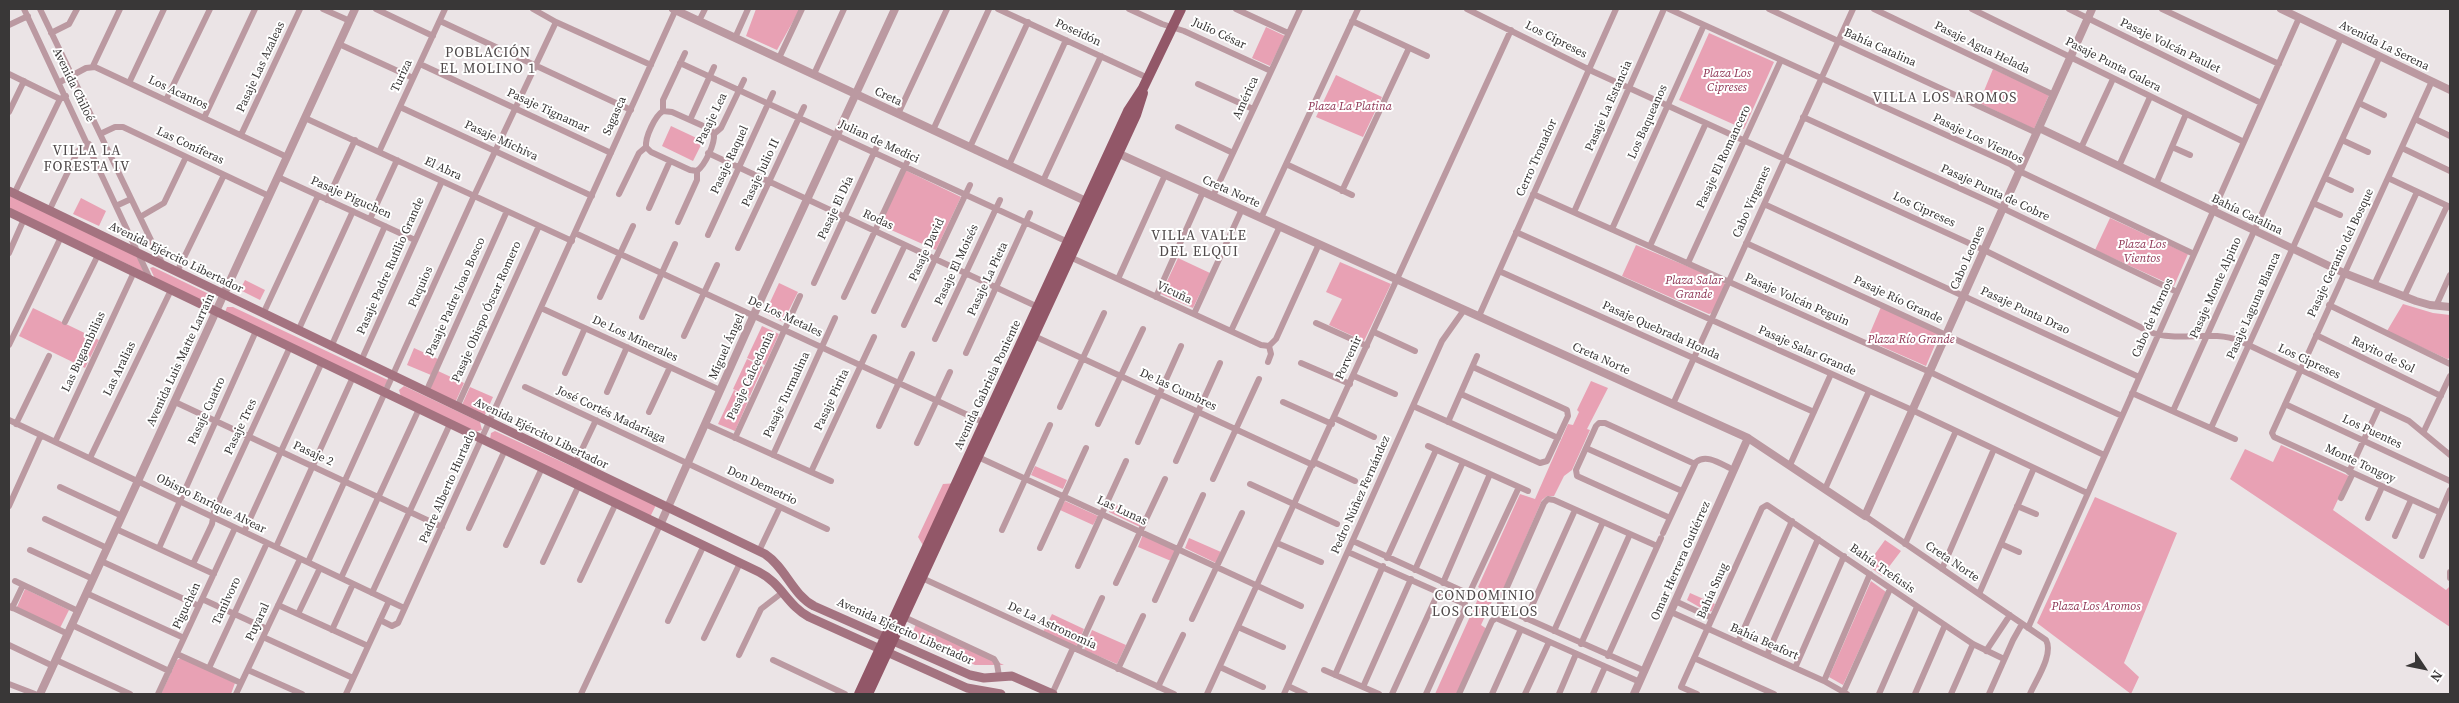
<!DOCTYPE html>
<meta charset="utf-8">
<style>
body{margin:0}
#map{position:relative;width:2459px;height:703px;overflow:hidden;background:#ebe4e6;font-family:"Source Serif 4",serif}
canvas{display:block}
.frame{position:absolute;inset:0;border:10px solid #393737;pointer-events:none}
.north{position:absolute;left:2399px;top:643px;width:50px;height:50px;-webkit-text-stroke:4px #fff;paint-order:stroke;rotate:124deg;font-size:14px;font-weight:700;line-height:20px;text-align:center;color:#393737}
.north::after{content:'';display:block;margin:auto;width:18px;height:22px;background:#393737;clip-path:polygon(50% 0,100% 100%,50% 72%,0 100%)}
</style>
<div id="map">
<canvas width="2459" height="703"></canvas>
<div class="frame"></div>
<div class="north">N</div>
</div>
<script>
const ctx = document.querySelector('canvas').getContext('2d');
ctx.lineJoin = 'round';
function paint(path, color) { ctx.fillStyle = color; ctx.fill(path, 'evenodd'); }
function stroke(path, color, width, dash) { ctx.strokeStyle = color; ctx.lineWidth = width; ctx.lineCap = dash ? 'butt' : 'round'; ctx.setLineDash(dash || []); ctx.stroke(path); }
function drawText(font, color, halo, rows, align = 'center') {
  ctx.font = font + ' "Source Serif 4",serif'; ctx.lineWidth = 4; ctx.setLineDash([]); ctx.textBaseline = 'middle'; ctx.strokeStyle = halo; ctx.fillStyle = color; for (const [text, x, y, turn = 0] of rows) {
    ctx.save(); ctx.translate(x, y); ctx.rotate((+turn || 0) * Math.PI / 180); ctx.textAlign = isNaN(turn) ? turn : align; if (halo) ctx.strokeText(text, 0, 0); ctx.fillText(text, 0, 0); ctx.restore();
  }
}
paint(new Path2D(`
 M756,9H800L777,50L746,36Z
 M1266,27L1285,36L1270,66L1252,58Z
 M1709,33L1774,62L1744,129L1679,100Z
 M1993,69L2049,95L2034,129L1979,103Z
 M1336,75L1382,97L1363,137L1316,117Z
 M671,126L703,141L693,161L662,146Z
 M905,170L961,197L936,250L880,225Z
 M9,195L134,255L139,259L144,272L9,208Z
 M81,198L106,211L99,226L73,214Z
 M2110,218L2188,254L2174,286L2095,250Z
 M1636,245L1723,281L1725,284L1712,313L1709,314L1622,276Z
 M1178,258L1210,273L1193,308L1161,294Z
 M1340,262L1391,284L1364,341L1329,325L1342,299L1326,292Z
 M153,267L211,295L214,303L211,305L156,281L150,268Z
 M245,280L265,290L260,300L240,290Z
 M779,283L798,292L783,322L765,313Z
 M2403,304L2433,313L2450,315V358L2447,359L2387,331Z
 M227,307H233L388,380L383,389L225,312Z
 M1881,307L1940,333L1926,366L1867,340Z
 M33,308L99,340L85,368L19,336Z
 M762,326L779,334L765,365L747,358Z
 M414,348L438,359L431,375L407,365Z
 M747,359L763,367L750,396L733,389Z
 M438,371L464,383L455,403L429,391Z
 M1591,381L1608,388L1587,429L1590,430L1572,470L1564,476L1554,496H1547L1542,500L1501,595L1496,593L1481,625L1487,629L1458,694H1435L1482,590L1478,587L1520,494L1535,499L1568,424L1573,425L1579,412L1577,410Z
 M404,386L480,422L482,430L475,432L401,397L399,390Z
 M470,387L493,397L484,417L461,407Z
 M734,390L750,397L735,431L718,424Z
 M495,431L656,505L650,517L490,439L491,433Z
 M2281,445L2349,476L2333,510L2446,590L2450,586V627L2230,479L2245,449L2273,462Z
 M1035,466L1067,480L1063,489L1031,475Z
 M958,483L927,552L918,537L943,484Z
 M2095,497L2177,533L2124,663L2139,677L2131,694L2037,623Z
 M1065,501L1098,516L1093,525L1060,510Z
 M1113,503L1145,517L1140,527L1109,512Z
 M1143,534L1177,549L1171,561L1138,547Z
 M1189,538L1221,552L1216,563L1185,548Z
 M1885,540L1901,551L1882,576L1867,565Z
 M1871,581L1886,592L1843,685L1829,677Z
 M25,589L69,610L60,628L17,607Z
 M1690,593L1715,604L1712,611L1708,612L1687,600Z
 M1052,614L1084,629L1076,647L1043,632Z
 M916,624L1004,665H975L911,637Z
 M1092,630L1126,645L1117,664L1084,650Z
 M181,658L235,683L231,694H161L177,660Z`), '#e8a1b4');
stroke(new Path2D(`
 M24,9L151,281
 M40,9L163,265
 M323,9L350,21
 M376,9L433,36
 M533,9L556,22L651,65
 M998,9L1148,78
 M1129,9L1162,24L1184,31L1271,71
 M1236,9L1288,33
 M1467,9L1594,72L1984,250L2150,332C2178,343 2211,329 2240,341L2409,421L2450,455
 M1669,9L2010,164L2019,171L2194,254
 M1769,9L2037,133
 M1874,9L2054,95
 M1972,9L2244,142
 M2069,9L2261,103
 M2162,9L2279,64
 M440,21L631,110
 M699,21L705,9
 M1352,21L1427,56
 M9,25L28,16
 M51,33L69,24L77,9
 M735,38L748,9
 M339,44L413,78
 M779,58L802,9
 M680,63L1068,242
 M420,64L611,153
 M93,66L120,9
 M9,74L60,99
 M814,74L844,9
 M2432,81L2272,433L2274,437L2439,512
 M60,82L86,68L95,67L287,157
 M129,83L164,9
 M1198,84L1253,109
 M166,100L210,9
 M2359,103L2384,115
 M400,107L592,196
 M663,111V100L685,53
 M663,111L672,112L710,129L714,134
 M9,112L24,81
 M898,114L947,9
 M1803,117L1992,203L2177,292
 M204,118L255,9
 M305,118L572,241
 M2415,119L2450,136
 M690,120L714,67
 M1178,127L1233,153
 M933,130L989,9
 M100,134L115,127H123L269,196
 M241,135L300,9
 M2342,140L2368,152
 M646,147L651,152L690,170L697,171
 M646,147C645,137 655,116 663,111
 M970,147L1028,22
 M2172,147L2190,155
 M2081,148L2113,79
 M2402,148L2450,171
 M379,152L445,9
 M708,153L1038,307
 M1286,164L1352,195
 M1009,165L1066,40
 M2119,166L2150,97
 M697,171C705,165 715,144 714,134L721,128L744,80
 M278,177L415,240
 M2325,178L2351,190
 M2388,178L2450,207
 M1043,181L1101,56
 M2156,184L2186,114
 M1342,191L1409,48
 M14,194L60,99L66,96
 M619,194L639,153L646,147
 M1533,194L1930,372L2104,455
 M1213,196L1300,9
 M327,200L355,140
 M2313,203L2340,215
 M1764,204L2139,377
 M118,205L131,199
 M649,208L670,161
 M49,211L78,151L89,144
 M1574,212L1664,9
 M140,217L164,203L186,157
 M1261,218L1358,9
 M370,219L397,160
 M678,222L697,180V171
 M1612,229L1704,25
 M1516,232L1912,410L2087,493
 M575,233L985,423
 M708,235L773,93
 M1746,243L2122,416
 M1650,246L1706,123
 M738,248L804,107
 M9,253L24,219
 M1070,257L1261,345L1269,346
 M1688,263L1781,60
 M1499,271L1814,412
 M177,272L224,175
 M1118,279L1165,175
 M814,283L879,142
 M2374,285L2417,192
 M600,297L633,226
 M844,297L910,156
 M1156,297L1203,192
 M2404,297L2447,206
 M2329,305L2450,364
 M2436,306L2450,275
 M541,308L720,390
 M874,311L905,245
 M263,314L318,196
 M1194,314L1242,209
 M1479,316L1616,9
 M642,317L675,244
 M65,322L98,255
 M1316,323L1367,346
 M904,325L970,185
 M298,331L353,211
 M1231,331L1280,226
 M1374,332L1415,351
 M2316,335L2441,396
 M684,336L717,265
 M1034,336L1313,465
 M935,339L1000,200
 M9,345L61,237
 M1269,346L1276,339L1319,244
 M331,347L385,226
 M966,353L1030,213
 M361,361L442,181
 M1268,362L1271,354L1269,346
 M1301,363L1350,384
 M565,373L585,328
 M1354,376L1395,394
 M525,387L827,529
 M426,392L507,211
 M607,392L627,347
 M2132,393L2235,439
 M1461,394L1558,438
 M175,402L442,527
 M1283,402L1332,424
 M1673,404L1853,9
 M2285,404L2450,481
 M1413,406L1540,463L1547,461L1568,416L1567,410L1473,367
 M457,407L539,226
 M1060,407L1104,313
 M2173,411L2341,38
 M649,412L670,367
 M1334,418L1374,437
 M9,420L404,608
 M1448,422L1477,356
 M16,424L49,356
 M705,424L831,481
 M1098,424L1143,329
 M879,426L912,354
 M2211,428L2380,56
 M2424,431L2450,376
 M735,438L800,296
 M55,442L134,272
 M1138,442L1181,346
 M917,443L950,372
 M1428,446L1528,491
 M1586,448L1682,491
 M773,455L835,318
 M978,457L1301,606
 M90,458L171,290
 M1176,461L1220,363
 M1314,462L1355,481
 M575,464L596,420
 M1790,465L1831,374
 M811,472L874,337
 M2349,472L2379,407
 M1213,479L1259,379
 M1250,484L1337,524
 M60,487L122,516
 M1825,489L1869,391
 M2341,498L2353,473
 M9,506L41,435
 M2017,506L2036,514
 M1865,516L2046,640C2054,654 2036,680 2030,694
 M1670,518L1577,476L1576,470L1596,426L1599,423H1605L1695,464
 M2368,518L2382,487
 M45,519L107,548
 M469,528L505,450
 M116,529L214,574
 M1002,530L1050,425
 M244,532L322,362
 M1663,533L1696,462C1707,453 1722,465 1734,470
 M2395,536L2411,500
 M1353,541L1469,594L1519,487
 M1277,543L1321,562
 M1905,544L1956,431
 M2001,544L2019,552
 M506,545L542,468
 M276,547L353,377
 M159,548L256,331
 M1040,548L1086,448
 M30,550L93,579
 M759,551L780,507
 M1348,552L1465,604V608L1426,694
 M2422,556L2450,490
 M1387,558L1436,450
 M101,561L199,606
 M308,562L474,196L556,22
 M543,562L579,485
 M193,564L212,524L214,512L290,347
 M1078,566L1126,461
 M1942,569L1994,449
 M1415,570L1463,462
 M2450,572V578
 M341,578L419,409
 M922,578L1174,694
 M580,580L616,503
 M15,581L78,611
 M1116,583L1165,479
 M1443,583L1490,474
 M86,593L184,638
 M372,593L450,424
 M1979,594L2034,468
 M202,599L267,629
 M1155,600L1203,495
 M1675,601L1712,618
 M278,605L368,646
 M9,606L68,634
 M12,608L23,585
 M1671,612L1824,681L1847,694
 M298,614L320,568
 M904,617L994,659L997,664L999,676
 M1192,619L1242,513
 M1526,619L1575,510
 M380,620L392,626L398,623L676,9
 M668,621L704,545
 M72,625L169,671
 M1238,627L1283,647
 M2028,628L2299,18
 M332,630L353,584
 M1554,631L1603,522
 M263,637L353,678
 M704,638L740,563
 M1738,642L1792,521
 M1581,644L1630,534
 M9,645L53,666
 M1078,650L1102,598
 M1986,651L2010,615
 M177,654L241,683
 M739,655L761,609L783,592
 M1767,655L1818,539
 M1608,656L1661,538
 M1694,658L1774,694
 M56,660L130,694
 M773,660L845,694
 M1220,667L1263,687
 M209,668L267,543
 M1795,668L1844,556
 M1118,669L1143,616
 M248,670L302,694
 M1324,670L1379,694
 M1645,671L1503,608L1500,603L1544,503L1548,499L1554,500L1657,546
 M1335,675L1383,566
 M1824,681L1870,574
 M9,684L35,694
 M1288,686L1305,694
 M1158,687L1183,635
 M1363,687L1411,579
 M1843,693L1890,589
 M158,694L235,528
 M236,694L300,559
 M346,694L389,601
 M581,694L660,525
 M1052,694L1073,648
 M1207,694L1511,30
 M1284,694L1442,341L1464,310
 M1392,694L1439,591
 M1459,694L1492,621L1496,618L1640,682
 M1492,694L1521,629
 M1525,694L1549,642
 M1559,694L1576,654
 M1593,694L1605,667
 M1697,694L1681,687L1762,508L1767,505L1973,644L2004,659
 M1879,694L1917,607
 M1915,694L1945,625
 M1951,694L1973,644
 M1989,694L2013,640L2022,624`), '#bb99a1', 6);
stroke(new Path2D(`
 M673,9L1090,203
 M2281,9L2450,90
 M2039,128L2344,273L2416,301L2430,305L2450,307
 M1115,152L1748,438L1865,516L2092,9
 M660,525L756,310L895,9
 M40,694L355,9
 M1634,694L1748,438`), '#bb99a1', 8);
stroke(new Path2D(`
 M9,191L765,554C786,568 792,594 814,606L970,675L984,678L1012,676L1053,694
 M9,212L759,572C781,583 788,606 809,617L967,688L1001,694`), '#a47380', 9);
stroke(new Path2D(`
 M859,694L1128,111L1143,88L1181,9
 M868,694L1118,154L1136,115L1143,93`), '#925768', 10);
drawText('12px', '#393737', '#fff', [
 ["Poseidón",1078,33,25],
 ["Julio César",1219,34,25],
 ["Los Cipreses",1556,40,27],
 ["Pasaje Volcán Paulet",2170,46,26],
 ["Avenida La Serena",2384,46,26],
 ["Bahía Catalina",1880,48,24],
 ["Pasaje Agua Helada",1982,48,26],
 ["Pasaje Punta Galera",2113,65,27],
 ["Pasaje Las Azaleas",261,67,-65],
 ["Turiza",402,76,-65],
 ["Avenida Chiloé",73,85,64],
 ["Los Acantos",178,93,25],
 ["Creta",888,97,25],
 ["América",1246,98,-65],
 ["Pasaje La Estancia",1609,106,-66],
 ["Pasaje Tignamar",548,111,25],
 ["Sagasca",615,116,-66],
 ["Pasaje Lea",712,119,-64],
 ["Los Baqueanos",1648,122,-66],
 ["Pasaje Los Vientos",1978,139,26],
 ["Pasaje Michiva",501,141,25],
 ["Julian de Medici",879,142,25],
 ["Las Coníferas",190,146,25],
 ["Pasaje El Romancero",1724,157,-65],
 ["Cerro Tronador",1537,158,-66],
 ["Pasaje Raquel",730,160,-65],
 ["El Abra",443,169,25],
 ["Pasaje Julio II",761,173,-65],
 ["Creta Norte",1231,192,24],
 ["Pasaje Punta de Cobre",1995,193,25],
 ["Pasaje Piguchen",351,198,24],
 ["Cabo Vírgenes",1752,202,-66],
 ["Pasaje El Día",836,208,-65],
 ["Los Cipreses",1924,210,25],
 ["Bahía Catalina",2247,215,26],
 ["Rodas",878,220,25],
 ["Pasaje David",927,250,-65],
 ["Pasaje Geranio del Bosque",2341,253,-65],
 ["Avenida Ejército Libertador",176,258,26],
 ["Cabo Leones",1968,258,-66],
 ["Pasaje El Moisés",957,265,-65],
 ["Pasaje Padre Rutilio Grande",391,266,-66],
 ["Pasaje La Pieta",988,279,-65],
 ["Puquios",421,287,-66],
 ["Pasaje Monte Alpino",2216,288,-66],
 ["Vicuña",1174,293,25],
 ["Pasaje Padre Joao Bosco",456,297,-66],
 ["Pasaje Volcán Peguin",1797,300,24],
 ["Pasaje Río Grande",1898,300,25],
 ["Pasaje Laguna Blanca",2254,306,-66],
 ["Pasaje Punta Drao",2025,311,25],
 ["Pasaje Obispo Óscar Romero",487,312,-66],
 ["De Los Metales",785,317,25],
 ["Cabo de Hornos",2153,318,-66],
 ["Pasaje Quebrada Honda",1661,331,24],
 ["De Los Minerales",635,339,25],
 ["Miguel Ángel",727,347,-66],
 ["Pasaje Salar Grande",1807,351,24],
 ["Las Bugambilias",84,352,-65],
 ["Rayito de Sol",2383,355,26],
 ["Porvenir",1349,358,-65],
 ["Creta Norte",1601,359,24],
 ["Avenida Luis Matte Larraín",181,360,-65],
 ["Los Cipreses",2309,362,25],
 ["Las Aralias",120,369,-64],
 ["Pasaje Calcedonia",751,376,-65],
 ["Avenida Gabriela Poniente",988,385,-65],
 ["De las Cumbres",1178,390,25],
 ["Pasaje Turmalina",787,395,-65],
 ["Pasaje Pirita",832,400,-65],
 ["Pasaje Cuatro",207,411,-65],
 ["José Cortés Madariaga",611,415,25],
 ["Pasaje Tres",241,427,-65],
 ["Los Puentes",2372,432,25],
 ["Avenida Ejército Libertador",541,434,26],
 ["Pasaje 2",313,454,25],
 ["Monte Tongoy",2360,464,25],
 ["Don Demetrio",762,486,25],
 ["Padre Alberto Hurtado",448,487,-66],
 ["Pedro Núñez Fernández",1361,495,-66],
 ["Obispo Enrique Alvear",211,504,26],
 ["Las Lunas",1122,511,25],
 ["Omar Herrera Gutiérrez",1681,561,-66],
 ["Creta Norte",1952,562,34],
 ["Bahía Trefusis",1882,569,35],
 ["Bahía Snug",1713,591,-66],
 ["Tanilvoro",227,601,-65],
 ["Piguchén",187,606,-65],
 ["Puyaral",258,622,-65],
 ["De La Astronomía",1052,626,25],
 ["Avenida Ejército Libertador",905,632,24],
 ["Bahía Beafort",1764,642,24]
]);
drawText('italic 12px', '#8c3352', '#fff', [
 ["Plaza Los",1727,74],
 ["Cipreses",1727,88],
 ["Plaza La Platina",1350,107],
 ["Plaza Los",2142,245],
 ["Vientos",2142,259],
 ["Plaza Salar",1694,281],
 ["Grande",1694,295],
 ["Plaza Río Grande",1911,340],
 ["Plaza Los Aromos",2096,607]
]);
ctx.letterSpacing = '1px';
drawText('14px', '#4f494a', '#fff', [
 ["POBLACIÓN",488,53],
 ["EL MOLINO 1",488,69],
 ["VILLA LOS AROMOS",1945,98],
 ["VILLA LA",87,151],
 ["FORESTA IV",87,167],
 ["VILLA VALLE",1199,236],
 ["DEL ELQUI",1199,252],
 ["CONDOMINIO",1485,596],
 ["LOS CIRUELOS",1485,612]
]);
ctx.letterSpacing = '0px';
</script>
